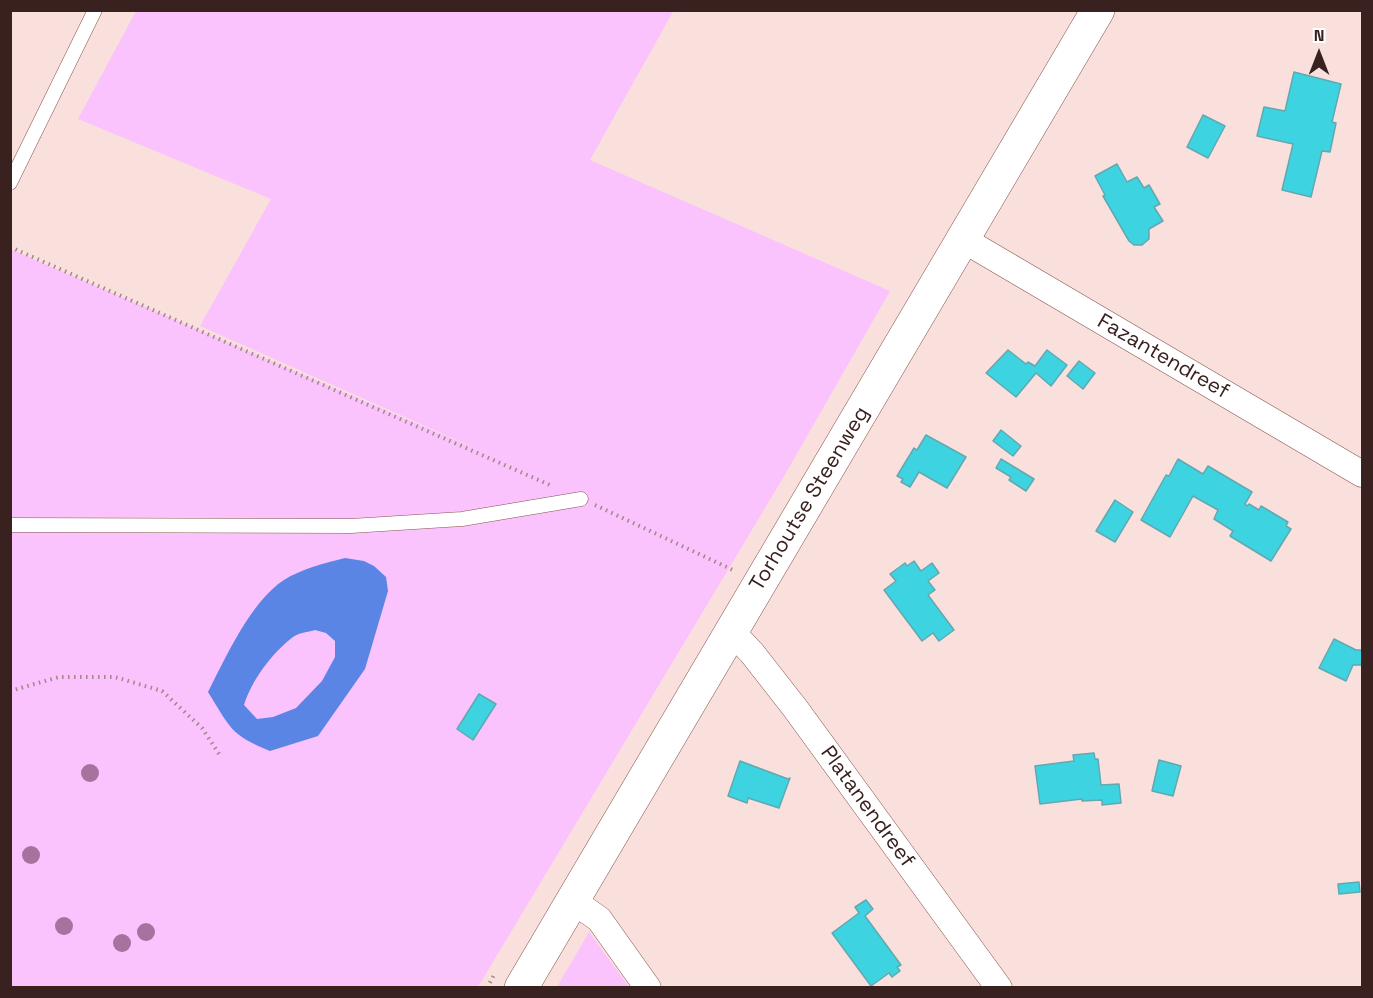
<!DOCTYPE html>
<style>
body{margin:0}
#map{position:relative;width:1373px;height:998px;overflow:hidden;background:#f9e0dd;font-family:"Space Grotesk",sans-serif}
canvas{display:block}
.frame{position:absolute;inset:0;border:12px solid #38211f;pointer-events:none}
.north{position:absolute;left:1289px;top:24px;width:60px;height:60px;-webkit-text-stroke:4px #fff;paint-order:stroke;rotate:0deg;font-size:16px;font-weight:700;line-height:24px;text-align:center;color:#38211f}
.north::after{content:'';display:block;margin:auto;width:21px;height:27px;background:#38211f;clip-path:polygon(50% 0,100% 100%,50% 72%,0 100%)}
</style>
<div id="map">
<canvas width="1373" height="998"></canvas>
<div class="frame"></div>
<div class="north">N</div>
</div>
<script>
const ctx = document.querySelector('canvas').getContext('2d');
ctx.lineJoin = 'round';
function paint(path, color) { ctx.fillStyle = color; ctx.fill(path, 'evenodd'); }
function stroke(path, color, width, dash) { ctx.strokeStyle = color; ctx.lineWidth = width; ctx.lineCap = dash ? 'butt' : 'round'; ctx.setLineDash(dash || []); ctx.stroke(path); }
function drawText(font, color, halo, rows, align = 'center') {
  ctx.font = font + ' "Space Grotesk",sans-serif'; ctx.lineWidth = 4.5; ctx.setLineDash([]); ctx.textBaseline = 'middle'; ctx.strokeStyle = halo; ctx.fillStyle = color; for (const [text, x, y, turn = 0] of rows) {
    ctx.save(); ctx.translate(x, y); ctx.rotate((+turn || 0) * Math.PI / 180); ctx.textAlign = isNaN(turn) ? turn : align; if (halo) ctx.strokeText(text, 0, 0); ctx.fillText(text, 0, 0); ctx.restore();
  }
}
paint(new Path2D(`
 M674,10L590,160L890,291L783,478L478,987L11,988L10,249L490,455L200,326L271,199L78,119L136,11Z
 M589,932L629,987H557Z`), '#fac3fd');
paint(new Path2D(`
 M345,558L364,561L374,566L386,577L388,591L365,669L318,736L270,751C230,735 230,727 208,692C226,657 251,601 284,580C301,569 325,563 345,558ZM315,630L326,633L335,641V657L322,681L296,708L273,717L257,719L244,705C252,680 271,654 293,637C298,633 308,632 315,630Z`), '#5b85e5');
const building = new Path2D(`
 M1294,72L1341,84L1332,122L1336,123L1330,152L1322,151L1311,197L1282,190L1293,144L1257,136L1264,107L1285,111Z
 M1203,115L1225,126L1208,158L1187,147Z
 M1117,164L1127,182L1137,177L1144,188L1149,185L1160,204L1154,207L1163,221L1149,229V239L1142,245H1134L1129,241L1103,196L1105,195L1095,176Z
 M1008,350L1026,364L1028,362L1035,366L1047,350L1067,365L1051,386L1036,373L1016,397L986,373Z
 M1079,361L1095,373L1083,389L1067,376Z
 M1001,430L1021,446L1013,456L993,441Z
 M926,435L966,457L947,488L919,472L910,487L901,482L903,479L897,476L914,448L917,450Z
 M1001,459L1034,479L1026,491L1009,480L1011,477L996,468Z
 M1178,459L1203,474L1208,466L1252,492L1245,504L1247,506L1249,504L1259,510L1261,506L1288,522L1286,526L1291,529L1271,561L1230,536L1233,531L1214,519L1218,510L1193,496L1170,537L1141,520L1166,475L1169,476Z
 M1115,500L1133,512L1115,542L1096,531Z
 M914,561L921,571L932,563L939,573L928,581L935,590L928,595L954,630L939,641L933,633L922,641L884,590L896,581L890,574L905,563L907,566Z
 M1334,639L1356,650H1362V665H1353L1346,681L1319,668Z
 M479,694L496,704L473,740L457,729Z
 M1094,753L1095,759H1098L1101,785L1119,784L1121,803L1102,805V800L1082,801V799L1040,804L1035,766L1074,761L1073,755Z
 M1159,760L1181,766L1173,796L1152,791Z
 M740,761L788,779L790,778L779,808L748,798L747,803L728,796Z
 M1359,882L1360,892L1339,894L1338,884Z
 M866,900L873,909L865,916L901,965L897,967L900,971L892,977L889,973L871,986L832,933L859,913L855,907Z`);
paint(building, '#3ed3e1');
stroke(building, '#62a8b0', 1.5);
const service = new Path2D(`
 M10,183L95,10
 M10,525L351,526L462,519L581,499`);
const minor = new Path2D(`
 M964,240L1362,474
 M731,631L752,653L795,708L999,988
 M573,901L599,919L648,988`);
const primary = new Path2D(`
 M521,988L1098,10`);
stroke(service, '#88534f', 15);
stroke(minor, '#88534f', 27);
stroke(primary, '#88534f', 34);
stroke(new Path2D(`
 M10,247L550,485
 M595,505L735,571
 M10,691L59,677H115L162,691L202,728L221,757
 M487,988L495,973`), '#a08886', 4, [1.5, 4.5]);
stroke(service, '#fff', 14);
stroke(minor, '#fff', 26);
stroke(primary, '#fff', 33);
ctx.fillStyle = '#a7729e';
for (const [x, y] of [
 [90,773],
 [31,855],
 [64,926],
 [146,932],
 [122,943]
]) { ctx.beginPath(); ctx.arc(x, y, 9, 0, 2 * Math.PI); ctx.fill(); }
drawText('21px', '#38211f', '#fff', [
 ["Fazantendreef",1163,357,30],
 ["Torhoutse Steenweg",810,499,-59],
 ["Platanendreef",867,807,54]
]);
</script>
